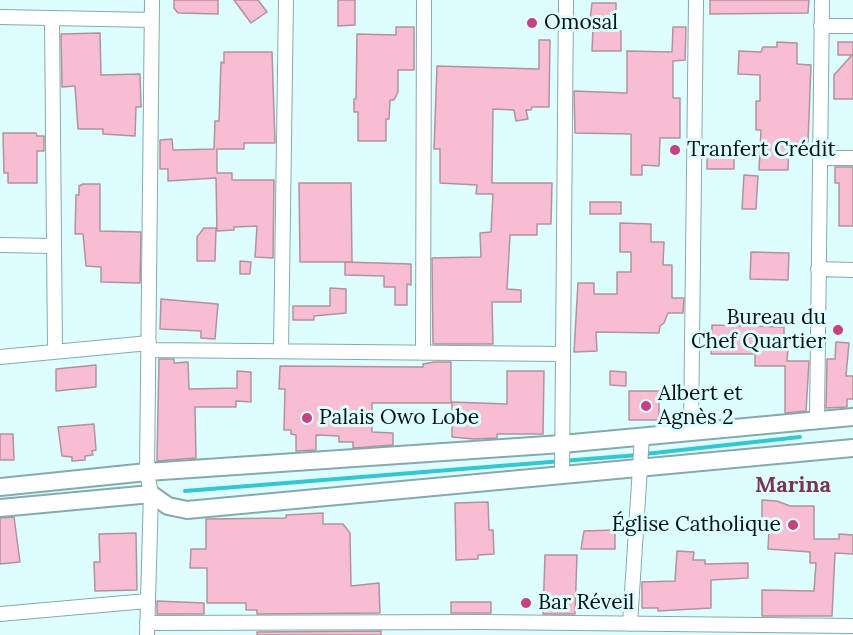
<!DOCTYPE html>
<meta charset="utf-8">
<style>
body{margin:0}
canvas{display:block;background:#defdff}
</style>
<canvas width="853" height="635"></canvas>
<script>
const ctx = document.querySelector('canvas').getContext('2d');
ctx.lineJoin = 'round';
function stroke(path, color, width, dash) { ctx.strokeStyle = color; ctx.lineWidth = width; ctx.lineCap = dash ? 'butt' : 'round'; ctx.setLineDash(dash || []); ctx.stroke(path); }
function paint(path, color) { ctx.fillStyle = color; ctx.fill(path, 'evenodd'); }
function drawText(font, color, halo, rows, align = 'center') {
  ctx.font = font + ' Lora,serif'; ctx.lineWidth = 6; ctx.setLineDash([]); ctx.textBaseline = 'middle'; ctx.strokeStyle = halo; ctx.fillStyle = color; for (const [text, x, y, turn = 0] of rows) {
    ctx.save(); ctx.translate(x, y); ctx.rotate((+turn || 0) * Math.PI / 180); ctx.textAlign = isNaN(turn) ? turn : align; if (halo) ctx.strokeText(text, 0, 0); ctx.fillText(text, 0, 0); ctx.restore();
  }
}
stroke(new Path2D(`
 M645,454L800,437
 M185,491L638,455`), '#34c7d1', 4);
const building = new Path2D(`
 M174,0H218V14L178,13L174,8Z
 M234,0H258L267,12L251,23Z
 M338,0H355V25L338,26Z
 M710,0H809L808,13L710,14Z
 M592,3H616V30L621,31V51H592L593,28H589Z
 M396,27H414V70H398V92L394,100H390L389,119H386V141H358V112H354V99H356L357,34L396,35Z
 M673,27H686L685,60L673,61V98H680V138H660L659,166L642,165V175H631V134L575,133L574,91L627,93V51L672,52Z
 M100,33L101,75L140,74L141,107H136L135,136L103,134V129H78L75,86L62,87L61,34Z
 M539,40H550L549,107H532L531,110H526L528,119L516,121L514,110L493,109L492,183H552L551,224H537V235H510L507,289L521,290V302H492L493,344H433L432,258L481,257L480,233L491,232L493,194H476L477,185L440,183V149H434L437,66L539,69Z
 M777,42L797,43V64L811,65L808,142L789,143L788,170H759L761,130H756V101H760V75L738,74L739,51L761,52L763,47H777Z
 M838,42H853V99H834V75L852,55H838Z
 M224,52H272L275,143H244V149H217V173H232V180H274L273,258L255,257L257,226L234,227V230L217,231L216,178L168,181V169H160V140L172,139L173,150L214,149L215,121H219L221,62L224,63Z
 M3,133H36L37,136H44V151H37V183H8V173H4Z
 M707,156L734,157V169H707Z
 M835,167H853V226H839V183H835Z
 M744,175L758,176L756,209H742Z
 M299,183H351L352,262H300Z
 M83,184H100V231L141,232L140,283L101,282V267L86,266L83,234H75L76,195H79V186Z
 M590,202H621V214H590Z
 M620,223L651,224V242H664L663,265H672V298H684L683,313H668L664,323L660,326L659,333L596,332L597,351L574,352L578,283H594V294H617V272H631V252H620Z
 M204,228H216L215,261H197V237Z
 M751,252L789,253L788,280L750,279Z
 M240,261L251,262L250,274H240Z
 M345,262L411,264V285L407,284V305H395V287H384V276L345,275Z
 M330,288L346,289V313L314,316V320H293V306H330Z
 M161,299L218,304L215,339L201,338V331L160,329Z
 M712,325L784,327V348H788L787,361H809L806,411L785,413V366H755V354H711Z
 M836,342L849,343L846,376H853V399H847V407L826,408L827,359H835Z
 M159,359H174V363L188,362L189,389L237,388V371L251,372V402L236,401V407H195L196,458L157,461Z
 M434,362H451V403H372V432L393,433V445L353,448V442H339V436L316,435V450L296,451V435L291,434V430H284L285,389H279L280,366L423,367V364Z
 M96,365V387L56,391V369Z
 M507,371H544L543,434H497V438L474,439L452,437V402L507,404Z
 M610,371L626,372V386L610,385Z
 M629,391H659V420H629Z
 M94,424L96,450L92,451L93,455L85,456V460L72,461V457L62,456L58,427Z
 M0,434H13L14,460H0Z
 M762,500L777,501L790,506H814V539H839V534L853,535V554L835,553L832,616H762V590L814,591L816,563H810V552L768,549L769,529L762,528Z
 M488,502L489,530H493L494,554L478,555V559L456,560L455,503Z
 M323,513V524H343L350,533L351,586L379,583L380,613L257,614V610H246V603H207V568H190L191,549H206V519L286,518V515Z
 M14,517L20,562L0,564V518Z
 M615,530V549H581L584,531Z
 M136,533L137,590L95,591L94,562H100L99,534Z
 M677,551L694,552L693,560H705V564L748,563V578L711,580V608L658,611V608H642V582L675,581Z
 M545,555H577L575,614H543Z
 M157,601L204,603V614H157Z
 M451,602H491V613H451Z
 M381,631V635H257V632Z`);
paint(building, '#f6bdd3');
stroke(building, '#b1929d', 1.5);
const minor = new Path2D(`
 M0,17L152,20
 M52,18L55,352
 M821,26H853
 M820,158H853
 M0,245L53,246
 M818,269L853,270
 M149,350L563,354
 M281,351L286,0
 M423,353L424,0
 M0,357L149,343
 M817,420L822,0
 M691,432L696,0
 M562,475L566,0
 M0,614L147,601
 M147,623L481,622L853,626
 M630,624L642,436
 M147,635L151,494L147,472L152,0`);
const tertiary = new Path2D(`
 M0,487L147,472L562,444L853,417
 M0,508L151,494L168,506L187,510L853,448`);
stroke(minor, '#85aaad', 16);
stroke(tertiary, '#85aaad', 20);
stroke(minor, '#fff', 14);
stroke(tertiary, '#fff', 16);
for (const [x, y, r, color] of [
 [532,23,6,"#c64082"],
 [675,150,6,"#c64082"],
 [838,330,6,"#c64082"],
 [646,406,6,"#c64082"],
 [307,418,6,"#c64082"],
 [793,525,6,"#c64082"],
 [526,603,6,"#c64082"]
]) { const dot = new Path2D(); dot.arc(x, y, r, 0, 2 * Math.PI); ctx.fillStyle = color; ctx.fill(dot); stroke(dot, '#defdff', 2); }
drawText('21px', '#041213', '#defdff', [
 ["Omosal",544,23],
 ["Tranfert Crédit",687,150],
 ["Bureau du",826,318,"right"],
 ["Chef Quartier",826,342,"right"],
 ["Albert et",658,394],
 ["Agnès 2",658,418],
 ["Palais Owo Lobe",319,418],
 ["Église Catholique",781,525,"right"],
 ["Bar Réveil",538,603]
], 'left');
drawText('bold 22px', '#783553', '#defdff', [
 ["Marina",793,486]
]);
</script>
